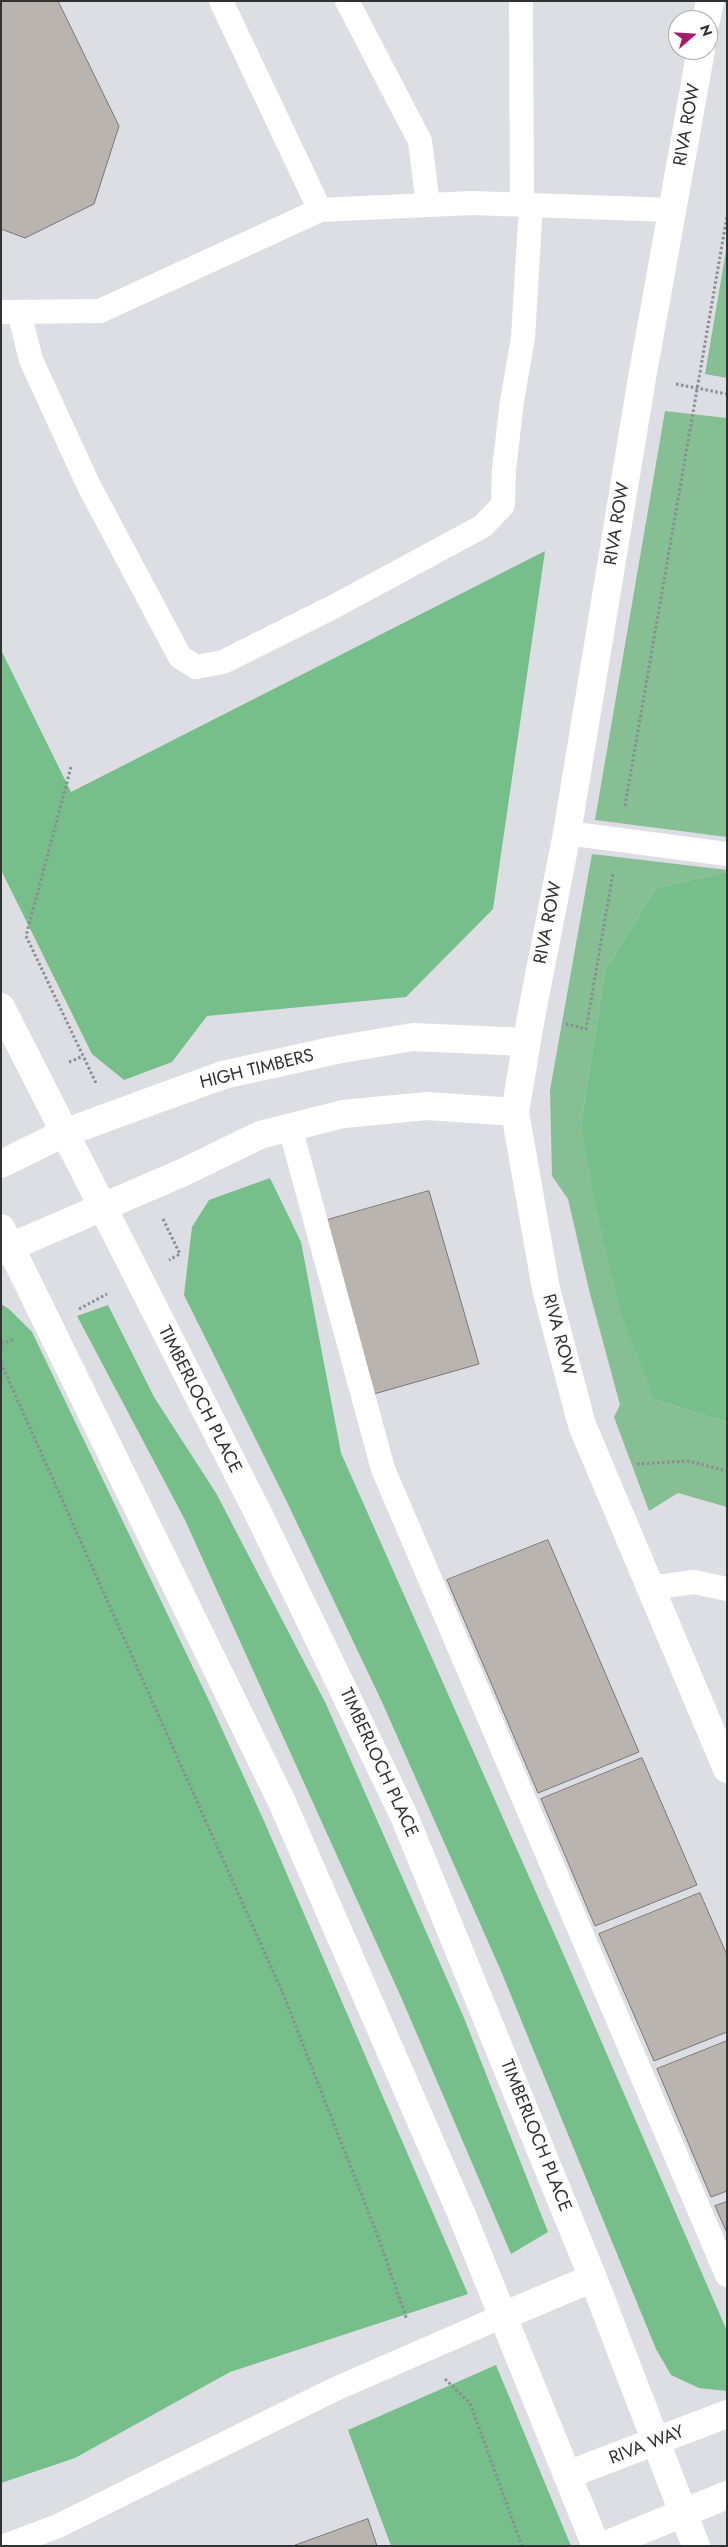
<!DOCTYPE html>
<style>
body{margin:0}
#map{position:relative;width:728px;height:2547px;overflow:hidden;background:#dcdee4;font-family:Jost,sans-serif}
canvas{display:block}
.frame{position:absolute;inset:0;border:2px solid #313234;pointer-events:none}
.north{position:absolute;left:668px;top:10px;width:50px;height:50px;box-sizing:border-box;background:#fff;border:1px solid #adadae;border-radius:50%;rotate:71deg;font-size:14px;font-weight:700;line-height:20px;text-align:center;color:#313234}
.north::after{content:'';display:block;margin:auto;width:18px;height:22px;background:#a51d66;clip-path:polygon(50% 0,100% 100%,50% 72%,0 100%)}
</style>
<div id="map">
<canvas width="728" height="2547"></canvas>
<div class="frame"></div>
<div class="north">N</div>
</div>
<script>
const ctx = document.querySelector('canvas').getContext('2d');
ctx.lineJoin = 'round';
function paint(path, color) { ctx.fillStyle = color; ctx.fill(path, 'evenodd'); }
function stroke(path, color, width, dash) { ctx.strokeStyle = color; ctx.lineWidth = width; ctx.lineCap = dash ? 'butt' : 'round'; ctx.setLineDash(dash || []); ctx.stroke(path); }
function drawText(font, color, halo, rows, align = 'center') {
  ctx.font = font + ' Jost,sans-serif'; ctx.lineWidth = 4; ctx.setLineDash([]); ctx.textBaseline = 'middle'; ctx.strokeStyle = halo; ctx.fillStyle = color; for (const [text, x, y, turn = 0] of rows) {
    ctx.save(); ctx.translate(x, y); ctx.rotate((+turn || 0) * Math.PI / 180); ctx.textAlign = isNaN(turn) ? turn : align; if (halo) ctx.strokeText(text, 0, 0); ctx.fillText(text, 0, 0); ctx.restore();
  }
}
paint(new Path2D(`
 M727,245V378L705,374Z
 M665,411L727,418V837L595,820Z
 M592,854L727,870V872L656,888L605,971L581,1125L655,1400L727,1422V1507L678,1493L649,1511L614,1417L620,1405L589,1290L568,1199L552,1176L550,1090Z`), '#86bf94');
paint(new Path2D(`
 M545,551L493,909L406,997L207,1016L172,1062L124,1080L92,1054L1,870V650L71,792Z
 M727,872V1422L655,1400L622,1316L597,1212L581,1125L605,971L656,888Z
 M270,1178L301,1242L341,1453L566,1960L727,2331V2391L699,2388L671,2375L656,2349L501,1971L382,1702L286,1500L184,1295L192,1227L209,1200Z
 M1,1304L9,1309L32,1332L211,1705L264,1821L468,2294L230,2372L75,2458L1,2483Z
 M108,1305L154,1397L216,1493L326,1704L464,2018L548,2232L511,2254L401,1997L185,1520L77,1316Z
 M496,2365L571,2546H391L348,2430Z`), '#76be8a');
const building = new Path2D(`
 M1,1H58L119,126L94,204L25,238L1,229Z
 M429,1191L479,1364L374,1394L324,1221Z
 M548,1540L639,1752L538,1793L447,1580Z
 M642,1758L697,1885L595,1926L541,1799Z
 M700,1893L727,1955V2032L654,2061L599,1934Z
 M727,2041V2191L711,2197L657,2069Z
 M727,2202V2233L715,2206Z
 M368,2519L377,2546H293Z`);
paint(building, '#bab4b1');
stroke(building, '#7b7673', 1);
stroke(new Path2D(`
 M676,384L727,394
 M71,767L26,936L96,1083
 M625,806L727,216
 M566,1024L586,1029L613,873
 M69,1062L83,1056
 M163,1219L180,1254L169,1260
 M79,1309L107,1294
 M1,1344L15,1339
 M1,1363L284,1996L380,2242L407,2320
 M637,1464L688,1461L727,1471
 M445,2379L470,2403L522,2546`), '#8c8d91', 3, [2.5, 2.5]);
stroke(new Path2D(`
 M221,1L320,210
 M347,1L420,141L428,205
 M521,1L522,205
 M1,312L100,311L320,210L472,203L672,210
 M19,312L31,360L89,486L180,657L196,667L223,662L335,606L483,526L503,505L504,470L512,401L523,338L531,205
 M567,833L727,854
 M290,1127L383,1469L727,2275
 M650,1588L694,1582L727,1589
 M5,2546L58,2526L333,2390L503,2316`), '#fff', 24);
stroke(new Path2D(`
 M706,20L710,1
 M701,50L642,378L567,833L531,1017L515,1112L546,1289L582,1425L727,1769
 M1,1164L64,1133L223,1075L336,1050L413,1037L526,1042
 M1,1251L184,1172L260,1135L343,1114L427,1106L515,1112
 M567,2475L727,2414
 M603,2546L727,2495`), '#fff', 28);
stroke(new Path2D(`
 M1,1007L260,1517L404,1816L593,2278L696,2546
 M1,1228L282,1802L461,2213L596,2546
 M503,2316L593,2278`), '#fff', 28);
drawText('18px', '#313234', '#fff', [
 ["RIVA ROW",688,125,-80],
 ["RIVA ROW",618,524,-81],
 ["RIVA ROW",549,923,-79],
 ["HIGH TIMBERS",257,1070,-14],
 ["RIVA ROW",558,1335,75],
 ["TIMBERLOCH PLACE",199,1400,63],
 ["TIMBERLOCH PLACE",378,1763,65],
 ["TIMBERLOCH PLACE",535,2136,68],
 ["RIVA WAY",647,2446,-21]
]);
</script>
